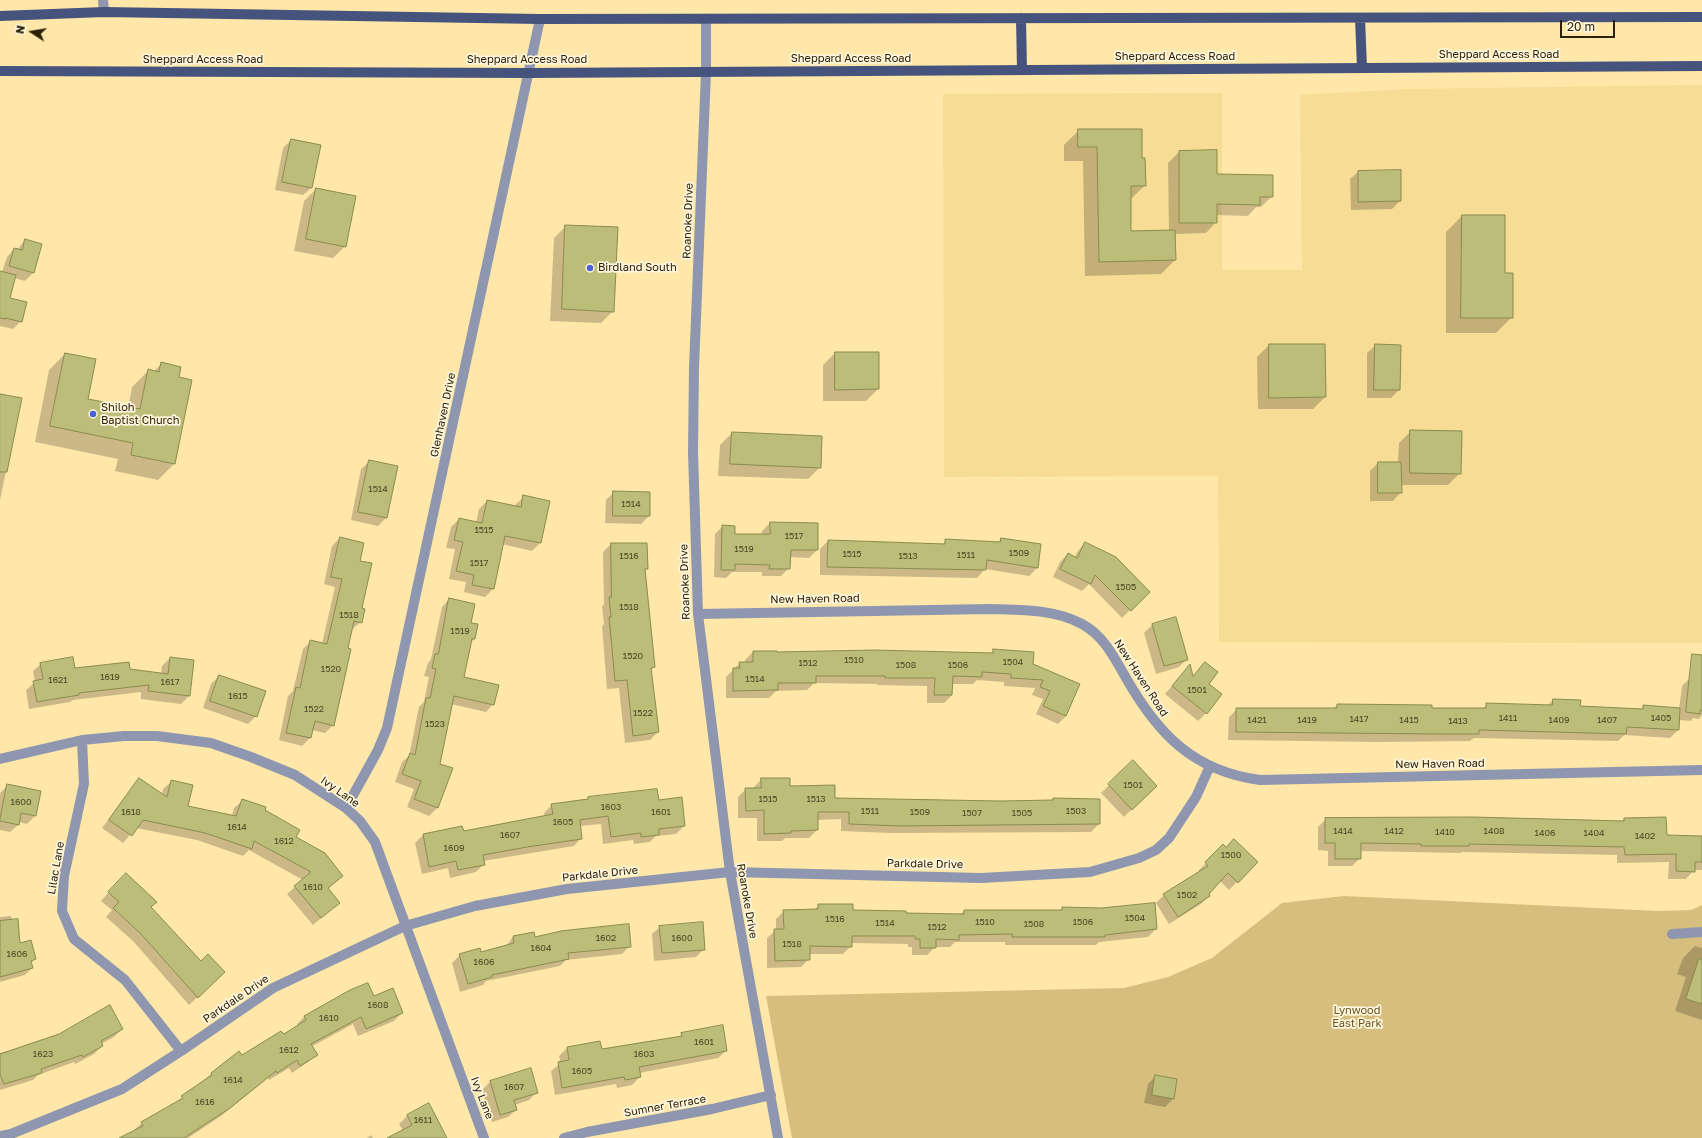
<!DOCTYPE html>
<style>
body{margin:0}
#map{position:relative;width:1702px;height:1138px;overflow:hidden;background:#fee7a8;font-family:"Golos Text",sans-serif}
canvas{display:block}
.north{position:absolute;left:12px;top:12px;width:40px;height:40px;-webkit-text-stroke:3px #fff6dd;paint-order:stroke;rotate:282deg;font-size:11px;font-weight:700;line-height:16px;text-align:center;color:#2a2107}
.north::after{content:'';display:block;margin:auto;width:14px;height:18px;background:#2a2107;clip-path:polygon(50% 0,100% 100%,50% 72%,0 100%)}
.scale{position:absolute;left:1560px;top:20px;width:55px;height:18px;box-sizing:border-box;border:2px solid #2a2107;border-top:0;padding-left:5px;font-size:12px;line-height:14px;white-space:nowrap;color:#2a2107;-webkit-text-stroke:3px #fff6dd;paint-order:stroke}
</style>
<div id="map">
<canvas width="1702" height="1138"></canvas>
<div class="north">N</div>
<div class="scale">20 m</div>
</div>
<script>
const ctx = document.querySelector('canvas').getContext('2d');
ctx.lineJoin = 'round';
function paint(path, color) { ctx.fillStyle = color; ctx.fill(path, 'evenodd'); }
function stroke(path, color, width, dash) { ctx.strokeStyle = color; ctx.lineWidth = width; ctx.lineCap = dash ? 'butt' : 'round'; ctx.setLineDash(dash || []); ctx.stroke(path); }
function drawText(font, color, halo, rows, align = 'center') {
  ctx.font = font + ' "Golos Text",sans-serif'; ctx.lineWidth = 3.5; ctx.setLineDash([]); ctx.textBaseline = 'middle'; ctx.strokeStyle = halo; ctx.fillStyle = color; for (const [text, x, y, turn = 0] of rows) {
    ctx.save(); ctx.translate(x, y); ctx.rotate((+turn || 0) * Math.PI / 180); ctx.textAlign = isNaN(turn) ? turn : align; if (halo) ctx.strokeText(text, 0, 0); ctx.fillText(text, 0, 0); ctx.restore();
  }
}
paint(new Path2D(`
 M1702,85V643L1219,642L1218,476L944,477L943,94L1222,93V270H1302L1300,95L1403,89Z`), '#f6dc95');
paint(new Path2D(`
 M1344,896L1659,911L1691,910L1702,905V1138H792L766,996L1124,988L1168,977L1212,958L1282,903Z`), '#d6be7e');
paint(new Path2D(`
 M1079,130L1141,159L1145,185L1130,200V232L1169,231L1168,163L1179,152L1216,175L1272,196L1261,207H1256L1248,216L1216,215V222L1206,233L1175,234V260L1161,274L1085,276L1083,161H1064V145Z
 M291,140L311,188L303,195L275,190L283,148Z
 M1358,172L1400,201L1392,209L1351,210L1350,179Z
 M316,189L345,246L333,258L294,251L304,201Z
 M1462,216H1504V274L1512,317L1496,333H1446V232Z
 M566,226L613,311L601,323L550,321L554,238Z
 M25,240L41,245L33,273L25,281L15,278L9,299L21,321L13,329L0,326V272H2L7,257L14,249L17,250Z
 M1269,345L1325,397L1313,409H1258L1257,357Z
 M1375,346H1400L1399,390L1391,398H1367V353Z
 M835,353H878V389L866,401H823V365Z
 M65,354L87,399L128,408L132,387L148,371L153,372L162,363L178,378L191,381L174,464L158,480L115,471L118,459L35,442L49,370Z
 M0,395L21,399L0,500Z
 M1411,431L1460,473L1448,485H1400V493L1393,501H1370V471L1378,463H1398L1399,443Z
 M732,433L821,437L820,467L808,479L718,476L720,445Z
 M369,462L397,467L386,518L378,526L351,520L361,469Z
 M614,492L649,493V516L641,524L605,523L606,500Z
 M524,497L549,502L540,543L532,551L502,544L493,589L485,597L464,592L466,582L449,579L455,549L446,548L451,527L459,519L476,523L479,509L487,501L515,507L516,504Z
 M770,523L817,550L809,558L789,557V568L781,576H762V572H732L726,578L714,577L715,534L723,526L734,535H762V531Z
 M340,538L359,562L361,622L351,630L333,725L325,733L312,730L310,738L302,746L279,740L288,696L293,691L303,649L311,641L322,644L335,587L324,584L332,546Z
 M1001,539L1037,568L1029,576L985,569L977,578L820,575V549L828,541L942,545L946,540L997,543Z
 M1085,543L1148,592L1122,618L1089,584L1082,591L1053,577L1060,562L1068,554L1074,558L1078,551Z
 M611,544L647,568L644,571L654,667L651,670L658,732L650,740L625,743L619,688L607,689L602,626L604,624L602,606L604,604L603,552Z
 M449,599L470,623L474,639L470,643L462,677L493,704L486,712L451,704L439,764L452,769L437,808L429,816L407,807L414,789L395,782L402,762L409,756L419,707L424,702L429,677L424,676L428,663L431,659L442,607Z
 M1175,618L1187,659L1179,667L1156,674L1144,633L1152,625Z
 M994,650L1079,684L1066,716L1058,724L1036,714L1043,699L1032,695L1035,688L1004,686V682L977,680L973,684H952V695L944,703H927V686L877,685V684L814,683L807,690L776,691L769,698H726V677L740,663H745V660L753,652L990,654Z
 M170,658L189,696L181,704L141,699V692L73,700L70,702L29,709L26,690L35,682L33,671L41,664L74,669L129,670L161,674L162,666Z
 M1205,663L1208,684L1206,713L1198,721L1165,694L1189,666L1192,677Z
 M219,676L256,716L248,724L203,708L211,684Z
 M1690,678L1702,680V715L1699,719L1693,718L1691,721L1679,720L1678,730L1670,738L1624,735L1618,741L1474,738L1470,741L1378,742L1228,740L1229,717L1237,709H1333L1337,705L1431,709H1483L1487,704L1547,706L1553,700L1579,707L1641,709L1644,706L1679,709L1682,686Z
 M1133,762L1156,785L1124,817L1101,793Z
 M139,779L162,795L163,789L171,782L187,807L232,816L234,808L242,801L264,810L342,876L328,889L339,903L313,925L287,894L303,880L249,850L243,856L197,840L136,828L123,843L102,828L132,787Z
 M762,779L834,799L1001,802H1051L1053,799L1099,824L1091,832L890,833L841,831V819L817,820V830L809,838H785L782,841H757V818H738V797L746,789H754V787Z
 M8,785L35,816L27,824L19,822L18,825L10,832L0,830V793Z
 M589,798L658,801L684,826L676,834L656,836L650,842L634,844L633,840L603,844L601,824L580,826L581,838L574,846L483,861L484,864L476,872L450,878L448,868L422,874L415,843L423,835L463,832L545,817L544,813L552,805L587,800Z
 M1326,819L1621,822L1624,819L1666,836L1702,837V870H1694L1686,879H1668L1669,862L1617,863V855L1462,852L1460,853L1360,851V858L1352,866H1328V851L1318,850V827Z
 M1223,846L1256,862L1229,890L1220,881L1207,894L1209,896L1201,904L1169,924L1156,903L1164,895L1199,872L1198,871Z
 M118,882L150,907L216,980L189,1005L133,941L106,917L112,910L101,901Z
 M819,905L852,911L960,915L964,911H1060L1063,908L1156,929L1148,937L1099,942L1096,945H1005V942H955L950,947H935L927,955H912V947H908V944L851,943V946L843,954H809V959L801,967L767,968V938L776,930V919L784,911H813Z
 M11,916L19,944L35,959L31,963L32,968L25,975L0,982V917Z
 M660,927L704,949L696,957L654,961L652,934Z
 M513,937L534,938L630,946L622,954L566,960L560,966L486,981L483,985L460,992L452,963L460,955L480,954L506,946Z
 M1695,946L1701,948L1702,947V1020L1675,1011L1686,977L1677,974L1683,958Z
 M373,997L402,1013L394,1021L358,1036L353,1024L311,1047L316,1055L308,1062L292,1073L289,1068L269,1080L268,1078L221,1116L188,1138H121L134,1132V1130L142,1123L174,1104L211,1074L298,1026L297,1024L305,1016Z
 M122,1029L114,1037L101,1044L102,1046L94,1054L75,1064L74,1062L38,1075L33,1080L0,1090V1053L7,1051V1053Z
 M682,1034L726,1051L718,1058L639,1073L640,1077L632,1085L617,1088L616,1084L555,1095L551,1071L561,1063L559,1056L567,1048L601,1050L678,1038Z
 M1156,1076L1176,1080L1173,1099L1165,1107L1144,1103L1148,1084Z
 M490,1082L537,1092L529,1100L515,1105L516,1110L508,1117L492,1122L482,1090Z
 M428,1105L441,1138H389L403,1131L399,1124L407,1116Z
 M371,1135L373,1138H367Z`), '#0003');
const building = new Path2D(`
 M1078,129H1142V158H1145L1146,186H1131V231L1175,230L1176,260L1099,262L1097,147H1078Z
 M291,139L321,145L312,188L282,182Z
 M1217,150V174L1273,175V197H1260V205L1217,204V223H1179V151Z
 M1401,170V201L1358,202V171Z
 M316,188L356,196L346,247L306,239Z
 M1462,215H1505V273H1513V318H1461Z
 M565,225L618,227L614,312L562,309Z
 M25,239L42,244L34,273L9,266L14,248L22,250Z
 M0,271L16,275L10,298L27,302L22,322L5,318V319L0,318Z
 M1269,344H1325L1326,397L1269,398Z
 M1375,344L1401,345L1400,390H1374Z
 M835,352H879V389L835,390Z
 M65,353L96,359L88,399L140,409L148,369L159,372L161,362L181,367L179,377L192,380L175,464L131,455L133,443L50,426Z
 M0,394L22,398L7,472H0Z
 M1410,430L1462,431L1461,474L1410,473Z
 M732,432L822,436L821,468L730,464Z
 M369,460L398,466L387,518L358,512Z
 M1378,462H1401L1402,493H1378Z
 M613,491L650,492V516H613Z
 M523,495L550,501L541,543L505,536L494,589L472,585L474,575L456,571L463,542L454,540L459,518L482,523L487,500L521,507Z
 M770,522L818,523V550H791L790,569H769L770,565L735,564V570H721L722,525L735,526V534H770Z
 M340,537L364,543L360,561L372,563L362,608L365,609L362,623L354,621L348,648L351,649L334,726L315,721L311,738L286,733L296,687L300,688L310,640L327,644L342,579L331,577Z
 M1001,538L1041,544L1038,568L987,560L986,570L827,567L828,540L945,544V539L1000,542Z
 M1085,542L1116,557L1150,592L1131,611L1095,575L1091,584L1060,569L1068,553L1077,558Z
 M611,543H647L648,569H645L655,667L651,668L659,732L633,736L627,680L615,681L609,617H611L609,597H611Z
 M449,598L475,604L471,623L478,624L475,639H472L464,677L499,685L494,705L454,696L440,764L453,768L438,808L414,799L421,781L402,774L410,753L415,755L426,698H430L436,669L432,668L435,654H438Z
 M1176,617L1188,660L1164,666L1152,624Z
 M993,649L1034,652L1033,664L1080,684L1066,716L1043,706L1050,691L1040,687L1043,680L1011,678V674L982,672V677L953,676L952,695H934L935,678H885V676H816V683H778V690L733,691V668H740L739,662H753V651H777V652L874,650L993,653Z
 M1692,654L1702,655V711L1700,710V714L1686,712Z
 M73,657L75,668L129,662L130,669L168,674L170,657L194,660L190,696L148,691L149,685L79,693V695L37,702L33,681L43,679L40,663Z
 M1205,662L1218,672L1209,684L1222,694L1207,714L1172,686L1190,664L1193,676Z
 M219,675L266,691L257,717L210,701Z
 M1553,699L1581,700L1580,706L1643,709V705L1680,708L1679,730L1627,727L1626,734L1479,730V734H1436L1236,732V708H1337V704L1432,705V708H1486V703L1552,705Z
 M1133,760L1157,786L1132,810L1108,784Z
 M139,778L167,797L171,780L193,785L188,806L236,816L242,799L266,807L265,810L300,830L296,837L325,853L343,876L328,888L340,903L321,918L294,886L311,872L254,841L252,849L205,833L143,820L132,836L109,820Z
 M761,778H790V786L835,785V798L1001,801L1053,800V798L1100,799V824L899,826L849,824V812H818V830L791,831V833L764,834V810L746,811L745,788H761Z
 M7,784L41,791L36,816L21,813L19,825L0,821Z
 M657,789L659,800L682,797L685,826L659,829V835L641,837V833L611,837L608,816L580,820L582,839L527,847L483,855L485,865L458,870L456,861L429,867L423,834L462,826L464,831L553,814L551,804L588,799V797Z
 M1473,817L1624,821V818L1666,817L1667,835L1702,836V862H1695V872L1676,871V854L1625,855L1624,847L1469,844V846H1421V844L1361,843V859H1335V843H1325V818Z
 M1234,839L1258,862L1238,883L1228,873L1209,894L1210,896L1178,917L1163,894L1208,866L1205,862L1223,844L1226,847Z
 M126,873L157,902L151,907L201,961L208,954L225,972L198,998L141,934L113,908L119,902L108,892Z
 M1155,903L1157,929L1105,935V937H1012V934L959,935V940L936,939V948H920V939H915V936H852V947L810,946V960L775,961L774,929H784L783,910L818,909V904H853V910L906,911V913L964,914V910H1062V907L1101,908Z
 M18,919L20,943L31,940L36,959L31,961L33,968L0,977V921Z
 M703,922L705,950L662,953L659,926Z
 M629,924L631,947L568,953L569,959L492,975V977L468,984L459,954L480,948L481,952L514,943L513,936L534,932L535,937L561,931Z
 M1699,959H1702V1004L1686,999Z
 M368,983L374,996L393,988L403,1013L366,1029L361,1017L311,1044L318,1055L300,1066L297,1060L277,1073L276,1071L230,1108L184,1138H119L143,1126L141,1122L183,1098L181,1096L212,1075L211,1073L239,1051L242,1055L281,1031L284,1034L306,1020L304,1016L350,990Z
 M110,1005L123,1029L101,1041L103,1046L83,1057L82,1055L41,1069L42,1073L4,1084L0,1074V1054L59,1034Z
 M723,1025L727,1051L639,1067L641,1077L625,1080L624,1077L562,1088L558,1062L569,1060L567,1047L600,1041L602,1049L682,1036L681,1033Z
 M531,1068L538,1093L514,1100L517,1110L500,1115L490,1081Z
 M1155,1075L1177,1079L1174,1099L1152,1095Z
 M429,1103L447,1138H387L412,1125L407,1115Z`);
paint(building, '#bbbd79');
stroke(building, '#8a8b4e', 1);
stroke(new Path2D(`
 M103,0L104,12
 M706,19V72L694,367L693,452L698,614L730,872L778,1138
 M698,614L990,609C1022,610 1054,609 1082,624C1104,636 1114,657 1126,678C1158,734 1193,771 1260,780L1702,770
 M82,740L84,784L64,876L62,911L74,939L125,980L181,1051
 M0,759L82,740L124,736H157L211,743L251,757L295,775L346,808L360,821L375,842L484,1138
 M346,808L378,750L387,728L540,19
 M1672,934L1702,932
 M0,1136L11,1134L122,1089L181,1051L273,988L405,926L475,906L567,889L730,872L981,878L1090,872L1139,858L1156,850L1169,838L1196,797L1210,766
 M564,1138L587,1132L712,1109L771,1095`), '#8e97af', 10);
stroke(new Path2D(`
 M0,16L104,12L540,19L1702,17
 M1021,18L1022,70
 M1360,18L1362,68
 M0,71L529,73L1702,66`), '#46537d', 10);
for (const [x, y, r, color] of [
 [590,268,4,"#4a64d8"],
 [93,414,4,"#4a64d8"]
]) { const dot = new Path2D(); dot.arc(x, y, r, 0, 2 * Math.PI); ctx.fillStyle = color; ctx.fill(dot); stroke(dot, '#fff6dd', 1.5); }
drawText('9px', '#4e4824', null, [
 ["1514",378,489],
 ["1514",631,504],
 ["1515",484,530],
 ["1517",794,536],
 ["1519",744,549],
 ["1509",1019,553],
 ["1515",852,554],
 ["1511",966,555],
 ["1516",629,556],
 ["1513",908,556],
 ["1517",479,563],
 ["1505",1126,587],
 ["1518",629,607],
 ["1518",349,615],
 ["1519",460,631],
 ["1520",633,656],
 ["1510",854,660],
 ["1504",1013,662],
 ["1512",808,663],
 ["1508",906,665],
 ["1506",958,665],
 ["1520",331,669],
 ["1619",110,677],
 ["1514",755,679],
 ["1621",58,680],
 ["1617",170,682],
 ["1501",1197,690],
 ["1615",238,696],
 ["1522",314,709],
 ["1522",643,713],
 ["1411",1508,718],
 ["1405",1661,718],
 ["1417",1359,719],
 ["1421",1257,720],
 ["1419",1307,720],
 ["1415",1409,720],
 ["1409",1559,720],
 ["1407",1607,720],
 ["1413",1458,721],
 ["1523",435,724],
 ["1501",1133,785],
 ["1515",768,799],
 ["1513",816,799],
 ["1600",21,802],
 ["1603",611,807],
 ["1511",870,811],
 ["1503",1076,811],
 ["1618",131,812],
 ["1601",661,812],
 ["1509",920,812],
 ["1507",972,813],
 ["1505",1022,813],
 ["1605",563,822],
 ["1614",237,827],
 ["1414",1343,831],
 ["1412",1394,831],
 ["1408",1494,831],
 ["1410",1445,832],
 ["1406",1545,833],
 ["1404",1594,833],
 ["1607",510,835],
 ["1402",1645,836],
 ["1612",284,841],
 ["1609",454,848],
 ["1500",1231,855],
 ["1610",313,887],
 ["1502",1187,895],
 ["1504",1135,918],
 ["1516",835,919],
 ["1510",985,922],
 ["1506",1083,922],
 ["1514",885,923],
 ["1508",1034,924],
 ["1512",937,927],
 ["1602",606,938],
 ["1600",682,938],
 ["1518",792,944],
 ["1604",541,948],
 ["1606",17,954],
 ["1606",484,962],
 ["1608",378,1005],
 ["1610",329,1018],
 ["1601",704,1042],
 ["1612",289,1050],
 ["1623",43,1054],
 ["1603",644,1054],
 ["1605",582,1071],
 ["1614",233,1080],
 ["1607",514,1087],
 ["1616",205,1102],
 ["1611",423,1120]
]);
drawText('11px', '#2a2107', '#fff6dd', [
 ["Sheppard Access Road",1499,55],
 ["Sheppard Access Road",1175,57],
 ["Sheppard Access Road",851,59],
 ["Sheppard Access Road",203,60],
 ["Sheppard Access Road",527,60],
 ["Roanoke Drive",688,221,-88],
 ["Glenhaven Drive",443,415,-78],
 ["Roanoke Drive",685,582,-92],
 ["New Haven Road",815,599,-1],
 ["New Haven Road",1141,678,57],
 ["New Haven Road",1440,764,-1],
 ["Ivy Lane",340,792,35],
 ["Parkdale Drive",925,864,1],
 ["Lilac Lane",56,868,-80],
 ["Parkdale Drive",600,874,-6],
 ["Roanoke Drive",747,901,80],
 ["Parkdale Drive",236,999,-34],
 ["Ivy Lane",482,1098,69],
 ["Sumner Terrace",665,1106,-10]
]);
drawText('11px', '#2a2107', '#fff6dd', [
 ["Birdland South",598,268],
 ["Shiloh",101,408],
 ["Baptist Church",101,421]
], 'left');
drawText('11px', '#675523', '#fff6dd', [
 ["Lynwood",1357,1011],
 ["East Park",1357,1024]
]);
</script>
